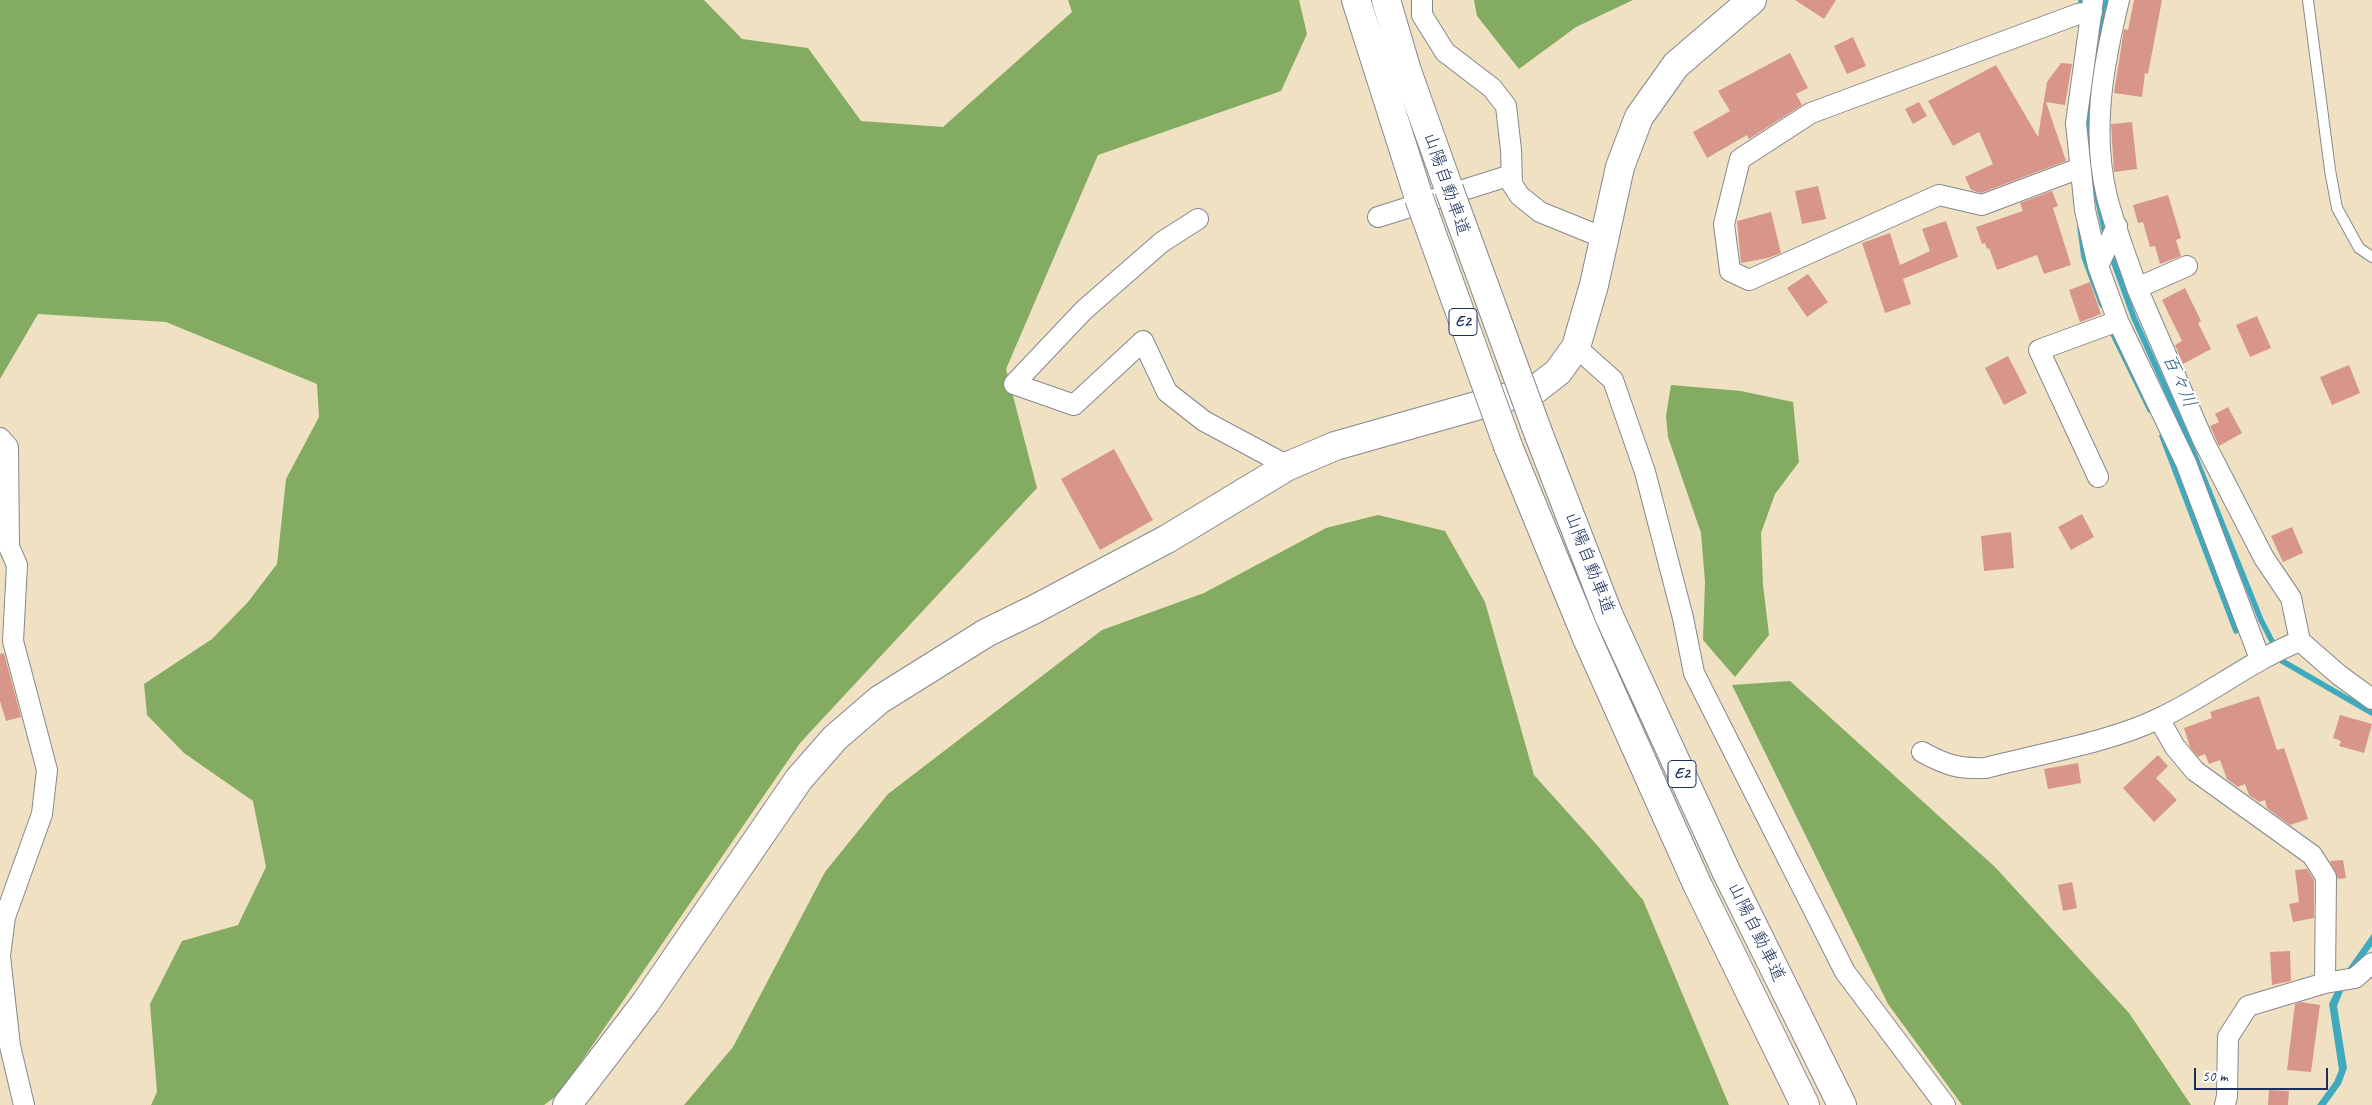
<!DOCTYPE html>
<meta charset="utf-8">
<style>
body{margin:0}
#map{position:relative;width:2372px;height:1105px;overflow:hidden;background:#f0e1c3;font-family:Caveat,sans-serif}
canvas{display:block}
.scale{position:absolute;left:2194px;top:1068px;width:134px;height:22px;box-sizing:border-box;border:2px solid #1b2f5e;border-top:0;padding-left:6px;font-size:15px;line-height:18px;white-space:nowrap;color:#1b2f5e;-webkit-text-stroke:4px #fff;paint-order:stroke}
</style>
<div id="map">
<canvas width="2372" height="1105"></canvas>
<div class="scale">50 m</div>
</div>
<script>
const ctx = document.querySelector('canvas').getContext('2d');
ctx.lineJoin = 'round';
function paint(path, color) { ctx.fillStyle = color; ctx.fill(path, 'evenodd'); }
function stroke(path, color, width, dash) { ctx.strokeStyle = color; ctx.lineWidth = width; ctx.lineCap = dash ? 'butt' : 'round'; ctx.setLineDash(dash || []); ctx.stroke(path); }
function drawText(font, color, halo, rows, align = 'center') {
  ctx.font = font + ' Caveat,"Klee One",sans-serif'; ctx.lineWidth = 4; ctx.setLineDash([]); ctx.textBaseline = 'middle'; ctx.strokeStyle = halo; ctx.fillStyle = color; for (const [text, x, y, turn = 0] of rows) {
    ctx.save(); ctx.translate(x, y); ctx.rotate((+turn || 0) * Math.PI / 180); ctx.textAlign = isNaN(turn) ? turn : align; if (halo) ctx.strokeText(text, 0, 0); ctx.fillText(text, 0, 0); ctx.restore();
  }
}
paint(new Path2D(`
 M0,0H704L742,39L808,48L861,121L943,127L1072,12L1068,0H1299L1307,34L1281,91L1098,155L1006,369L1037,488L800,743L559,1094L544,1105H151L157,1092L150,1004L182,941L238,925L266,867L253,801L184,753L147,715L144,684L212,639L248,602L277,564L286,479L319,417L317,384L166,322L38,314L0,379Z
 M1474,0H1633L1576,27L1519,69L1477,16Z
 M1671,385L1741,391L1793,402L1799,462L1775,494L1761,533L1763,585L1769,635L1735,677L1703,640L1705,582L1701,533L1668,437L1666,416Z
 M1378,515L1445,531L1485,602L1534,775L1596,844L1643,900L1729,1105H684L733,1047L825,872L888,794L1102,630L1204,593L1326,528Z
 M1790,681L1995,867L2129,1013L2191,1105H1962L1888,1004L1732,685Z`), '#83ab61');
paint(new Path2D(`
 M2372,934V946L2349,977L2337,1006L2347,1068L2341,1084L2326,1105H2317L2334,1082L2339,1070L2329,1004L2343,975Z`), '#3faabe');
stroke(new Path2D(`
 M2081,0V11
 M2098,36L2106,0
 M2087,109L2088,145
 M2090,164L2106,238
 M2080,228L2084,257L2102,305
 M2110,252L2134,318L2187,436L2261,620L2274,645L2277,658L2372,713
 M2110,328L2150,410
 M2162,436L2236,631`), '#3faabe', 5.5);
paint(new Path2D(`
 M1795,0H1836L1824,19Z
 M2134,0H2162L2148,74L2145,73L2142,97L2114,93L2124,29L2128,30Z
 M1853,37L1866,66L1847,74L1834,46Z
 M1790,53L1808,88L1796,94L1802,105L1749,139L1747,135L1707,158L1693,132L1730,111L1718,91Z
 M2061,63L2072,64L2065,105L2046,102L2066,161L1981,193L1971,190L1965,177L1993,164L1979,132L1953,146L1928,101L1996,65L2038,137L2047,82Z
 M1919,102L1927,116L1913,124L1905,109Z
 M2132,122L2137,169L2114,172L2111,124Z
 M1818,186L1826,219L1802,224L1795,191Z
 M2052,191L2058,206L2053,208L2071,265L2044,274L2037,255L1997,270L1989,248L1987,249L1985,243L1982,244L1976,227L2023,211L2020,203Z
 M2168,195L2181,238L2176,240L2181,256L2160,264L2155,246L2150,247L2143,222L2138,223L2133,205Z
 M1771,212L1781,253L1768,258L1741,263L1737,221Z
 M1946,221L1958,257L1903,279L1911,304L1885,313L1862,243L1890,233L1900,265L1930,251L1922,229Z
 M1808,274L1828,302L1807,317L1787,288Z
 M2090,282L2101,314L2080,322L2069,290Z
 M2185,288L2201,321L2198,323L2211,349L2183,364L2175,345L2182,341L2162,300Z
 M2257,316L2271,348L2250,357L2236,325Z
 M2008,356L2027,393L2004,405L1985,368Z
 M2349,365L2360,393L2332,405L2320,377Z
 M2228,407L2242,433L2219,446L2210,426L2219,422L2215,414Z
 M1114,449L1153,520L1100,550L1061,479Z
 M2082,514L2094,537L2071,550L2058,527Z
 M2292,527L2303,553L2283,562L2271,536Z
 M2011,532L2014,568L1984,571L1981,536Z
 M4,653L21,717L6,721L0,701V654Z
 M2259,696L2277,750L2284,748L2308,819L2290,825L2267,808L2265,800L2259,802L2249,795L2245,784L2238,787L2227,779L2220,760L2209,764L2205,754L2198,757L2190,747L2184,728L2212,718L2210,712Z
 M2340,715L2372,724L2364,753L2339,746L2341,741L2333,738Z
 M2158,755L2168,766L2156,778L2177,800L2154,822L2123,788Z
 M2078,763L2081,783L2048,789L2044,769Z
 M2343,860L2346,878L2338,879L2330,861Z
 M2307,869L2314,880V918L2293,922L2289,904L2299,902L2295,870Z
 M2072,882L2077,908L2063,911L2058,885Z
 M2290,951L2291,981L2272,985L2270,952Z
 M2301,1002L2320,1005L2311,1072L2287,1070L2295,1004Z
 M2269,1090L2289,1091L2288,1105H2268Z`), '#d79689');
const lane = new Path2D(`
 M2308,0L2330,170L2337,208L2359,248L2372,257`);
const street = new Path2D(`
 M1422,0V15L1445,52L1492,88L1506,106L1511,150L1512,184L1520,196L1540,212L1604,238
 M2093,0L2076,123L2085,210L2098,266
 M2119,0C2103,66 2091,130 2107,197C2115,228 2127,258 2137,288L2187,266
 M2080,168L1982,205L1939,195L1749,280L1730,271L1724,224L1740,159L1811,113L2078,14L2092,12
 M1378,217L1511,175
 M1198,219L1162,242L1084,310L1014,384L1074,405L1143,341L1167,392L1204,421L1288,466
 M2117,226L2098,266L2118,321L2186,463L2260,659
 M2137,288L2203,440L2264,558L2291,598L2300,641L2339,675L2372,699
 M1576,347L1613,380L1645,472L1683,618L1694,673L1845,972L1945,1105
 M0,438L8,447L9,547L17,565L13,641L47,770L42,814L5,917L0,956L10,1046L24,1105
 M2098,477L2039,350L2118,321
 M2159,719L2175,747L2195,771L2312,855L2326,877L2325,983
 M1922,752C1946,765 1958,769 1985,768C2039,754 2111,742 2160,718C2209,695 2250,661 2300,641
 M2225,1105L2227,1096L2228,1037L2248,1006L2325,983L2355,978L2372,963`);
const secondary = new Path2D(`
 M567,1105L646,1002L799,779L835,738L879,700L986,633L1033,610L1167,539L1288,466L1335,446L1536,389L1558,372L1576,347L1594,285L1620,167L1639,117L1676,65L1752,0`);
const highway = new Path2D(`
 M1356,0L1419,198
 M1386,0L1407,71L1449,189
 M1539,435L1609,616L1726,871L1842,1105
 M1508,446L1586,636L1697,884L1805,1105`);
stroke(lane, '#868890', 12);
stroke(street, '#868890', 22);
stroke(secondary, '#868890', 30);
stroke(highway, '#868890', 30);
stroke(lane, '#fff', 10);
stroke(street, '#fff', 20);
stroke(secondary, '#fff', 28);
stroke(highway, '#fff', 28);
const highwayBridge = new Path2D(`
 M1449,189L1539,435
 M1419,198L1508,446`);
stroke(highwayBridge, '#868890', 30, []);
stroke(highwayBridge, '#fff', 28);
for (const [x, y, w] of [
 [1463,322,28],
 [1682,774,28]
]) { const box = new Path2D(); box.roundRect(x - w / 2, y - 13.5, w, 27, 4); ctx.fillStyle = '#fff'; ctx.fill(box); stroke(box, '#1b2f5e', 1); }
drawText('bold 16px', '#1b2f5e', null, [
 ["E2",1463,322],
 ["E2",1682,774]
]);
drawText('18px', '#1b2f5e', '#fff', [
 ["山陽自動車道",1446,184,71],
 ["山陽自動車道",1589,563,69],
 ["山陽自動車道",1756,932,64]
]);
drawText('italic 19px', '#296084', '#fff', [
 ["百々川",2179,381,66]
]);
</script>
